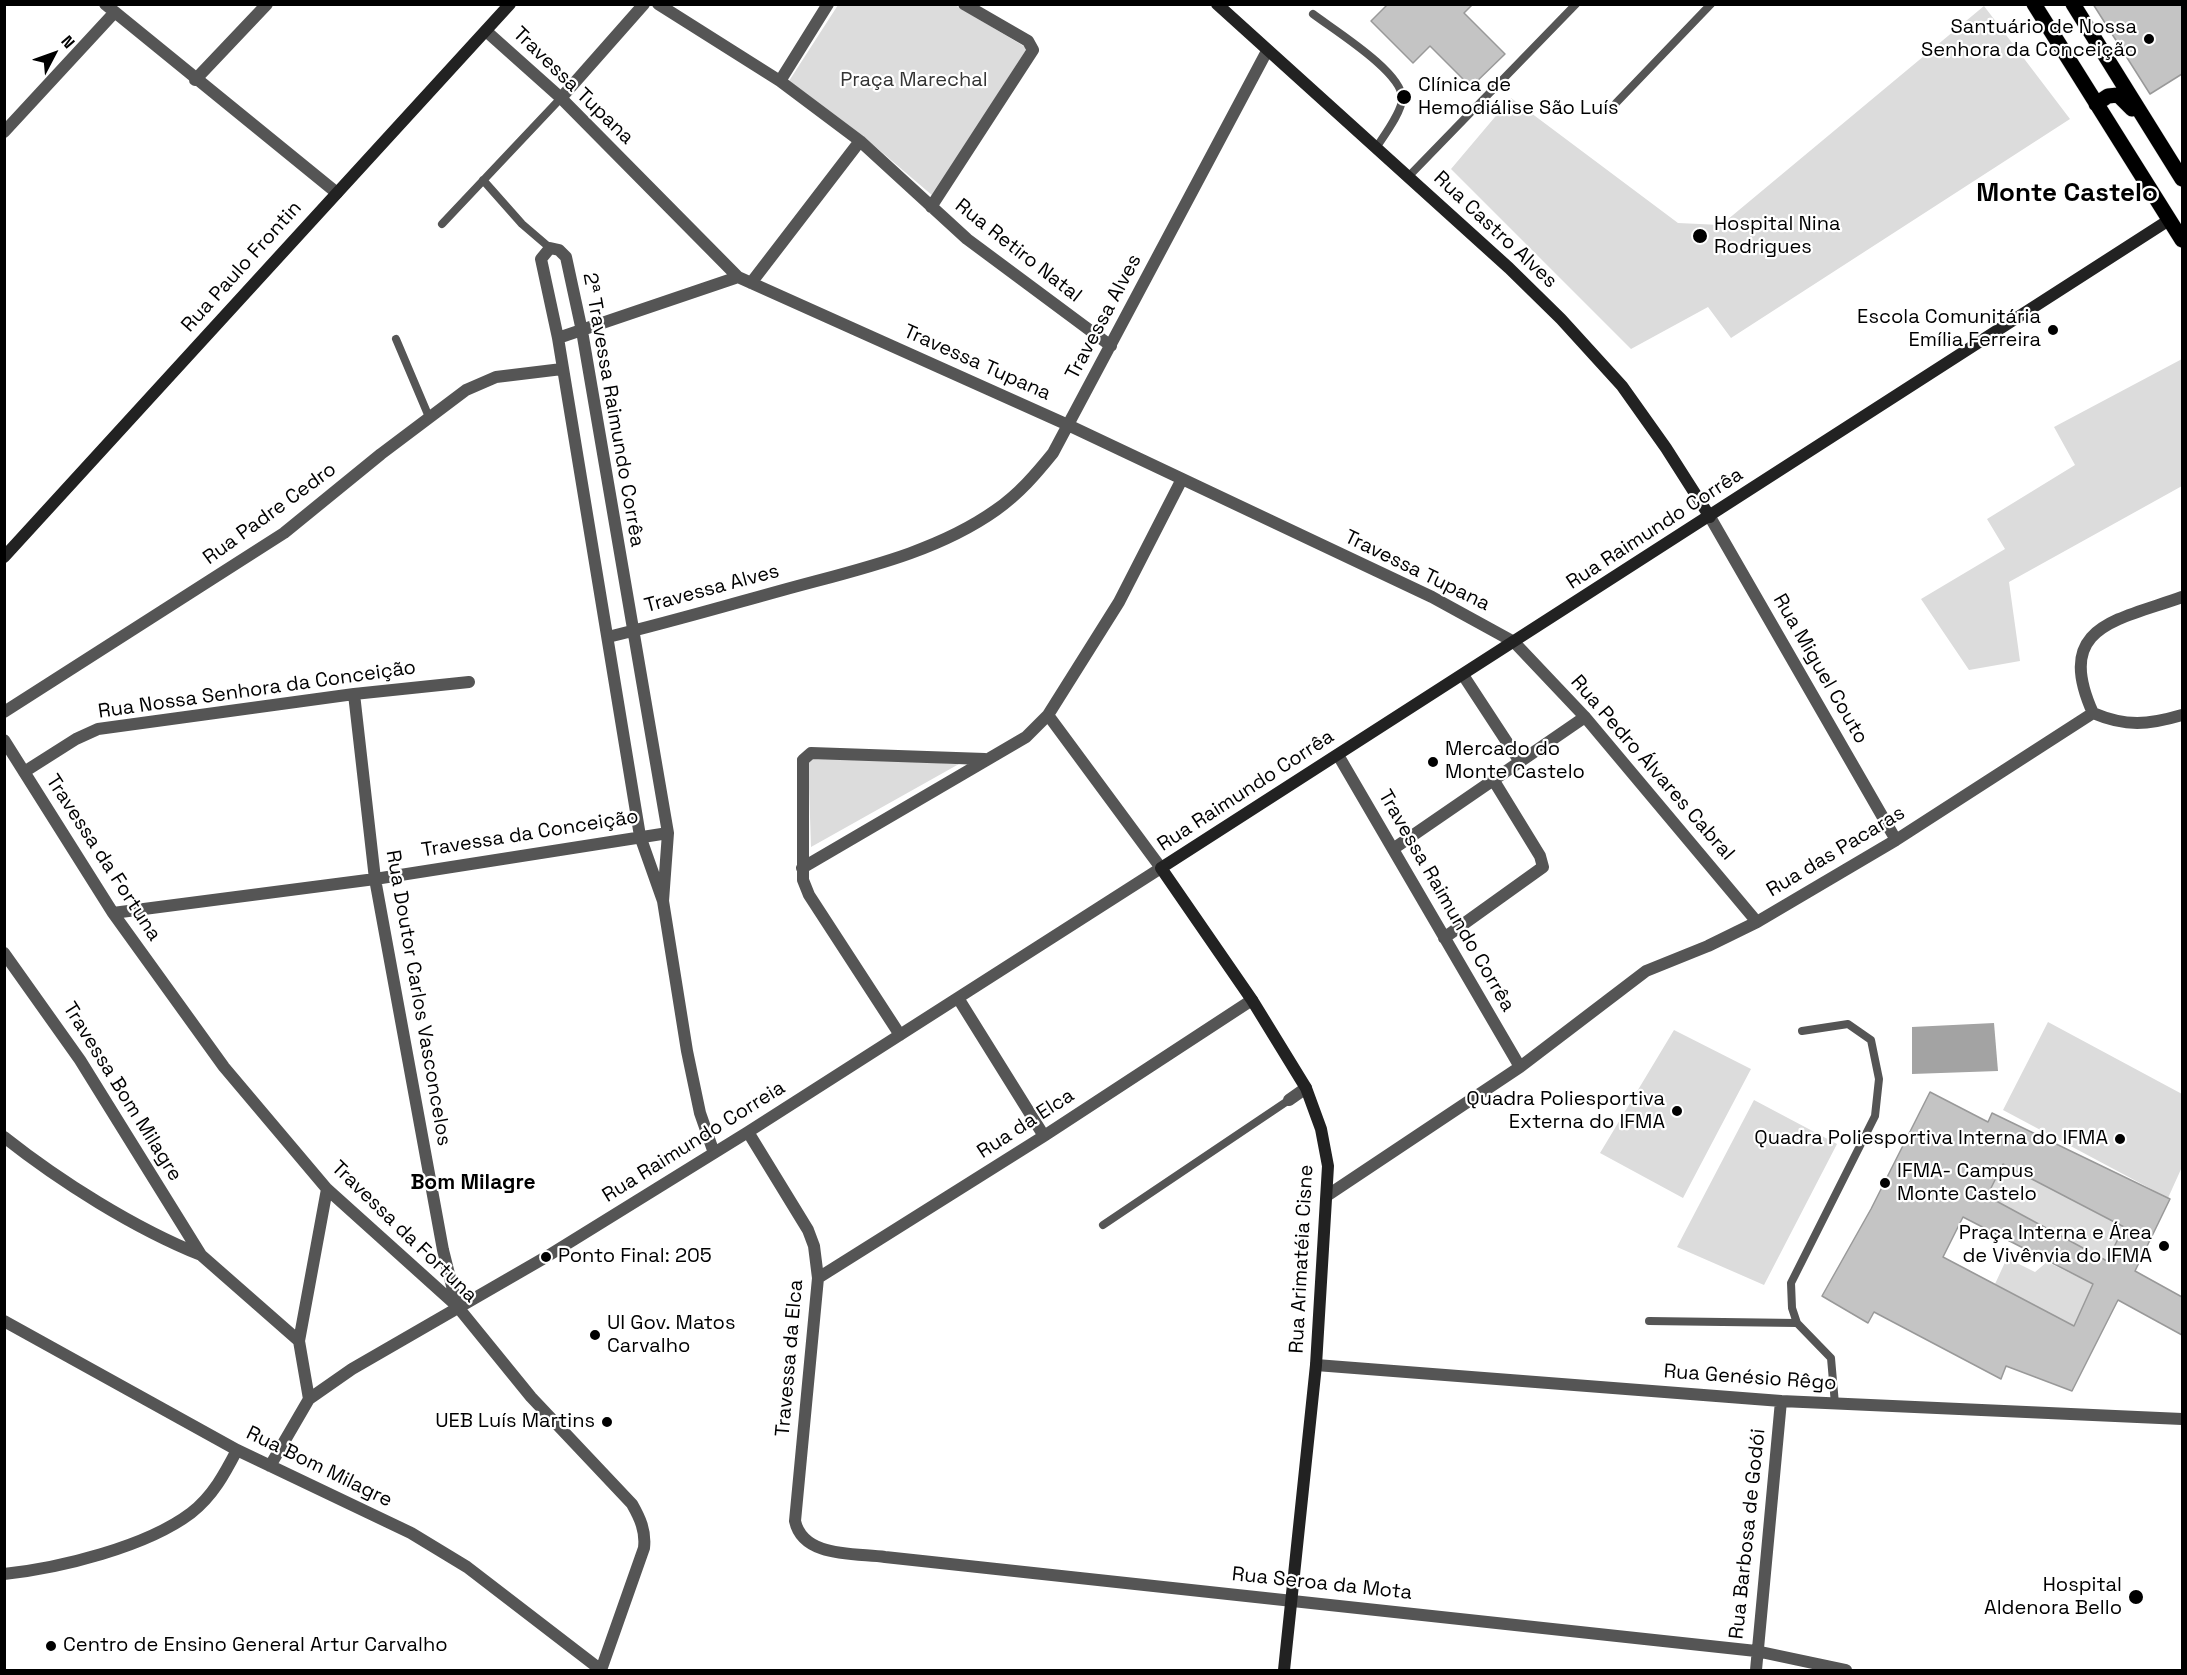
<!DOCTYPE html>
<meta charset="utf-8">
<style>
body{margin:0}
#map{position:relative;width:2187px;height:1675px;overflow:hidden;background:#fff;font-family:"Space Grotesk",sans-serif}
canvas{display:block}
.frame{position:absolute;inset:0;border:6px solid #000;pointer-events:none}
.north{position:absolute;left:24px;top:24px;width:60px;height:60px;-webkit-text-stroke:4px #fff;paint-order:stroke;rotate:49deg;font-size:16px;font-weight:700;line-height:24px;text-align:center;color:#000}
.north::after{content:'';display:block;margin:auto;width:21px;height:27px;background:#000;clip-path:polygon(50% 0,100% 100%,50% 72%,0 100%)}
</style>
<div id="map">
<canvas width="2187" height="1675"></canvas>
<div class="frame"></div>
<div class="north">N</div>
</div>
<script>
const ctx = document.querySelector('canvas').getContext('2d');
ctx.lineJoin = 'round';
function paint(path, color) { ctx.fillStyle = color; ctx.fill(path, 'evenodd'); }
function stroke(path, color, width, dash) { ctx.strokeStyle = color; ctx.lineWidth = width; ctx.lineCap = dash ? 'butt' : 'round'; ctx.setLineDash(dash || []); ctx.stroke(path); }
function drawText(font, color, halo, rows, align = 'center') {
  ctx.font = font + ' "Space Grotesk",sans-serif'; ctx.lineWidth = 4.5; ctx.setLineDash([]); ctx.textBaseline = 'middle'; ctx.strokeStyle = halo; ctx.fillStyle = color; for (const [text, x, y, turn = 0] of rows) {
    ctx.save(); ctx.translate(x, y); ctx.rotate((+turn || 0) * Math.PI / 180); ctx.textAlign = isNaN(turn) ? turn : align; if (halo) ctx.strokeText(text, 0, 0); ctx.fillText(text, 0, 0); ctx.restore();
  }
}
paint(new Path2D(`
 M838,5H955L1027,48L933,196L864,137L789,81Z
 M1984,6L2070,119L1731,338L1708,307L1631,349L1451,169L1511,98L1678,223L1721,225Z
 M2182,359V486L2009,582L2020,661L1969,670L1921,599L2005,549L1987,519L2075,465L2054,427Z
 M808,757L959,764L811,847Z
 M2048,1022L2182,1094V1167L2168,1198L2003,1110Z
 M1674,1030L1751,1069L1683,1198L1600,1153Z
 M1754,1100L1837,1144L1764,1285L1677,1247Z
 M2003,1164L2124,1227L2107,1261L1987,1196Z
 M2007,1258L2035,1272L2047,1262L2093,1284L2074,1326L1995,1284Z`), '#dcdcdc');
paint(new Path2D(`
 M1994,1023L1998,1071L1912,1074V1027Z`), '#a3a3a3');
const building = new Path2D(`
 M1388,4H1473L1464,13L1505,54L1471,87L1430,46L1413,63L1371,21Z
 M2093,4H2182V74L2150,94Z
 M1930,1092L1988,1122L1992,1113L2170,1199L2135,1271L2182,1297V1335L2118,1300L2072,1391L2006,1366L2001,1379L1874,1312L1868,1323L1822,1296L1871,1209ZM2003,1164L2124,1227L2107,1261L1987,1196ZM1963,1217L2093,1284L2074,1326L1943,1257Z`);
paint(building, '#c4c4c4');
stroke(building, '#999', 1.5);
const primary = new Path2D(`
 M2034,4L2182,240
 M2073,4L2182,179
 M2096,104L2108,96L2118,95L2132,109`);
stroke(primary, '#dbdbdb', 16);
stroke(new Path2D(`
 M1313,14C1334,30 1404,73 1402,99C1402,112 1383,137 1376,148
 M1616,103L1711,4
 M1408,177L1576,4
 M483,180L522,224L550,248
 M442,224L561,98
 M396,339L429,417
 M1802,1031L1848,1024L1871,1040L1879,1079L1875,1116L1791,1283L1792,1308L1797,1323L1831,1358L1835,1404
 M1103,1225L1289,1100
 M1649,1321L1797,1323`), '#555', 8);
stroke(new Path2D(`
 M105,4L337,193
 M658,4L780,81L860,141L967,239L1111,346
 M486,31L561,98L738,277L1068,425L1432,597L1514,642L1585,717L1757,922
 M195,80L267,4
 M780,81L828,4
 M561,98L644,4
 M4,132L114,13
 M931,207L1033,50L1028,41L964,4
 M751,283L860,141
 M558,338L738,277
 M1710,517L1896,840
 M608,637C667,623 725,606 783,590C855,570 934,554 996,510C1019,494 1036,474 1053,453L1267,51
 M1463,675L1520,762
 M354,694L375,879L443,1250L457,1306
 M4,712L284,533L381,454L466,390L496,377L562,369
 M2093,713C2054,626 2115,621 2182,597
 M2093,713C2126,727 2148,725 2182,715
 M4,740L113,913L224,1067L327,1189L457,1306L531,1397L632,1504C640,1518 646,1531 644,1548L601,1670
 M1338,755L1520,1067
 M24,772L76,739L98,729L354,694L469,682
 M1393,849L1585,717
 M802,868L1026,737L1048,715L1119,602L1182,479
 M663,901L668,833L582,331L566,257L559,250L550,248L541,259L558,338L640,836L663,901L687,1051L700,1113L714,1153
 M113,913L375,879L668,833
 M1444,938L1543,867L1540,856L1494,781
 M4,953L80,1060L201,1255L299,1341
 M958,998L1044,1136
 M900,1035L809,895L803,880V760L811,753L985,759
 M1289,1100L1306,1088
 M748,1132L808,1230L814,1246L818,1278L795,1521C803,1558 855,1553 885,1557L1756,1651L1846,1670
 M4,1137C61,1182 134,1228 201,1255
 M1328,1195L1520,1067L1646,971L1708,946L1757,922L1896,840L2093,713
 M818,1278L1044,1136L1252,1000
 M4,1321L237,1450L411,1533L467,1567L601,1670
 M1316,1365L1781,1401L2182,1419
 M309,1399L299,1341L327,1189
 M270,1466L309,1399L352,1369L546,1257L748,1132L1161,868L1048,715
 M4,1574C60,1568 146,1547 191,1513C213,1496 225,1473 237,1450
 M1756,1670L1781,1401`), '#555', 12);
stroke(new Path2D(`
 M1217,4L1509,268L1561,319L1622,386L1666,448L1710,517
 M4,557L510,4
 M1284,1670L1316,1365L1328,1166L1321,1129L1306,1088L1252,1000L1161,868L2169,220`), '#222', 12);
stroke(primary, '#000', 15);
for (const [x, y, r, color] of [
 [2149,39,6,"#000"],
 [1404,97,8,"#000"],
 [1700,236,8,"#000"],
 [2053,330,6,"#000"],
 [1433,762,6,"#000"],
 [1677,1111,6,"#000"],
 [2120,1139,6,"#000"],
 [1885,1183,6,"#000"],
 [2164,1246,6,"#000"],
 [546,1257,6,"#000"],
 [595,1335,6,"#000"],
 [607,1422,6,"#000"],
 [2136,1597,8,"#000"],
 [51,1646,6,"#000"]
]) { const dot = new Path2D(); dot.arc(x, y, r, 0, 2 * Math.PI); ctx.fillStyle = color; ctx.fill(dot); stroke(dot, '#fff', 2); }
drawText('20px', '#000', '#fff', [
 ["Santuário de Nossa",2137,28],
 ["Senhora da Conceição",2137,51],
 ["Clínica de",1418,86,"left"],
 ["Hemodiálise São Luís",1418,109,"left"],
 ["Hospital Nina",1714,225,"left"],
 ["Rodrigues",1714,248,"left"],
 ["Escola Comunitária",2041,318],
 ["Emília Ferreira",2041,341],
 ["Mercado do",1445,750,"left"],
 ["Monte Castelo",1445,773,"left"],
 ["Quadra Poliesportiva",1665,1100],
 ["Externa do IFMA",1665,1123],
 ["Quadra Poliesportiva Interna do IFMA",2108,1139],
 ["IFMA- Campus",1897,1172,"left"],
 ["Monte Castelo",1897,1195,"left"],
 ["Praça Interna e Área",2152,1234],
 ["de Vivênvia do IFMA",2152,1257],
 ["Ponto Final: 205",558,1257,"left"],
 ["UI Gov. Matos",607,1324,"left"],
 ["Carvalho",607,1347,"left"],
 ["UEB Luís Martins",595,1422],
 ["Hospital",2122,1586],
 ["Aldenora Bello",2122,1609],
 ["Centro de Ensino General Artur Carvalho",63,1646,"left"]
], 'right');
drawText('20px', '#333', '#fff', [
 ["Praça Marechal",914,81]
]);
drawText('20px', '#000', '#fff', [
 ["Travessa Tupana",573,86,44],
 ["Rua Castro Alves",1495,230,43],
 ["Rua Retiro Natal",1018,251,38],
 ["Rua Paulo Frontin",242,267,-48],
 ["Travessa Alves",1104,317,-62],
 ["Travessa Tupana",977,363,24],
 ["2ª Travessa Raimundo Corrêa",613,410,80],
 ["Rua Padre Cedro",270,514,-36],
 ["Rua Raimundo Corrêa",1655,529,-33],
 ["Travessa Tupana",1417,571,26],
 ["Travessa Alves",712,589,-15],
 ["Rua Miguel Couto",1820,669,60],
 ["Rua Nossa Senhora da Conceição",257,690,-8],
 ["Rua Pedro Álvares Cabral",1652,768,49],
 ["Rua Raimundo Corrêa",1246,791,-33],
 ["Travessa da Conceição",530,834,-9],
 ["Rua das Pacaras",1836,852,-31],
 ["Travessa da Fortuna",103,858,57],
 ["Travessa Raimundo Corrêa",1446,901,60],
 ["Rua Doutor Carlos Vasconcelos",418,998,80],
 ["Travessa Bom Milagre",122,1092,58],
 ["Rua da Elca",1026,1124,-33],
 ["Rua Raimundo Correia",694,1142,-32],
 ["Travessa da Fortuna",404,1232,44],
 ["Rua Arimatéia Cisne",1302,1259,-87],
 ["Travessa da Elca",790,1358,-85],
 ["Rua Genésio Rêgo",1750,1378,4],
 ["Rua Bom Milagre",319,1467,26],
 ["Rua Barbosa de Godói",1748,1534,-84],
 ["Rua Seroa da Mota",1322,1584,6]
]);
drawText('bold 21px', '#000', '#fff', [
 ["Bom Milagre",473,1183]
]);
drawText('bold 26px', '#000', '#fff', [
 ["Monte Castelo",2067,194]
]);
</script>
